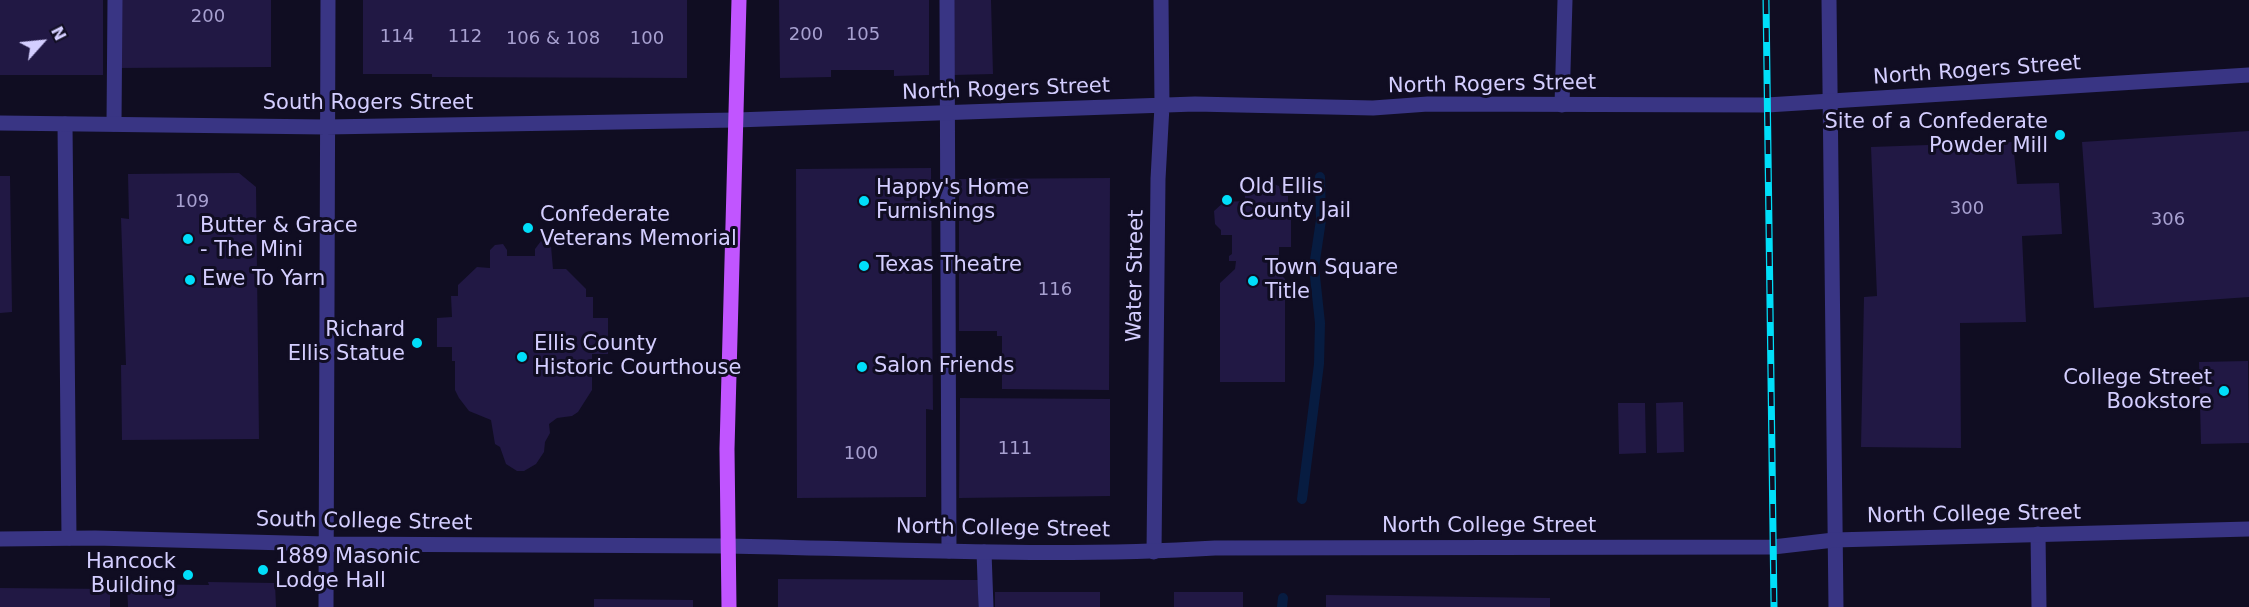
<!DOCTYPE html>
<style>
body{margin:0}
#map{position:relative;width:2249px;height:607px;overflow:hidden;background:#100d22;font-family:"DejaVu Sans",sans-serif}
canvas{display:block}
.north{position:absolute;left:12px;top:12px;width:60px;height:60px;-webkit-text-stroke:4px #100d22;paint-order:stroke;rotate:63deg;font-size:16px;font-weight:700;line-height:24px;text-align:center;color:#d4ceff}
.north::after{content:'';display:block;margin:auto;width:21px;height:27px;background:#d4ceff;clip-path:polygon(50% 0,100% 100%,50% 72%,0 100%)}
</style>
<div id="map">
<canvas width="2249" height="607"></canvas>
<div class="north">N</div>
</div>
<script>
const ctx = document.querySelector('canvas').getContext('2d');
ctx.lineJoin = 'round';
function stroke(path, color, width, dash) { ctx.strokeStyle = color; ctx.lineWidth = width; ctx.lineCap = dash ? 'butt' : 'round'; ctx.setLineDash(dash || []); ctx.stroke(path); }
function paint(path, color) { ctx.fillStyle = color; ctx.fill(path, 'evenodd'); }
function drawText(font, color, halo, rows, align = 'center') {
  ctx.font = font + ' "DejaVu Sans",sans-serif'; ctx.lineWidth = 6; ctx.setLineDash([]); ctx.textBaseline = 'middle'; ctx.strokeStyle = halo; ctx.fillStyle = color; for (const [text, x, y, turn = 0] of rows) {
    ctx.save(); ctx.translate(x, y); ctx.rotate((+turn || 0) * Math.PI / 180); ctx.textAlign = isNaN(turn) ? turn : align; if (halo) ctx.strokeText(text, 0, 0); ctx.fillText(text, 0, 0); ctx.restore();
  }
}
stroke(new Path2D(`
 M1302,499L1319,364L1320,323L1314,267L1321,220L1320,177
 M1282,607L1283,598`), '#071c41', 10);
paint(new Path2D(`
 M0,0H103V75H0Z
 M118,0H271V67L118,68Z
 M363,0H687V78L432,77V74H363Z
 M779,0H929V75L894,76V70H831V77L780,78Z
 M953,0H991L993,74L954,75Z
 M2249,131V297L2094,308L2082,142Z
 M2013,142L2017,184L2059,183L2062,234L2022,236L2026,322L1960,323L1961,448L1861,447L1864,297L1877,296L1871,147Z
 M931,168L933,410L926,409V497L797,498L796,169Z
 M239,173L256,187L259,439L122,440L121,365H126L121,218L129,219L128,174Z
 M0,176H10L12,312L0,313Z
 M1110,178L1109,390L1002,389V336H997V331H959V179Z
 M1271,183L1279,186L1281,194L1288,192V216H1291V247H1279V257L1274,258L1275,268L1285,279V382H1220V283L1235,269L1236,261H1229V256L1232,254V235H1221V230L1215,224L1214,211L1224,202L1245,201V195L1264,193V188Z
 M541,241L548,243L551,246L553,269H566L586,289V297H593V318H608V354H592V390L578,412L572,416L557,418L549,424L550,433L545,442L544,452L536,464L524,471H517L506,464L500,447L495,444L491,420L469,411L459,398L455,390V361H452V347H437V318L452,317L451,296H458V285L477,267L490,268V250L495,245L503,244L507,250V256H535V249Z
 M2248,361L2249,443L2201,444L2199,362Z
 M960,398L1110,399V496L959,498Z
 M1683,402L1684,452L1657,453L1656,403Z
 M1618,403H1645L1646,453L1619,454Z
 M778,579L978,580V607H778Z
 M208,582L275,583L276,607H128L127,584L209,585Z
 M0,588L110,589V607H0Z
 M995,592H1100V607H995Z
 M1174,592H1243V607H1174Z
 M1326,595L1550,598V607H1326Z
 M594,599L693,600V607H594Z`), '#211844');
stroke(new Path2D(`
 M947,0L949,551
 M1829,0L1836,607
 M1562,105L1565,0
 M65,124L69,538
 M114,124L115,0
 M2038,534L2039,607
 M984,552L986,607`), '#393584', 15);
stroke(new Path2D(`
 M0,123L326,127L736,120L1195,104L1373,108L1428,104L1767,105L2249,75
 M0,539L95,538L326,544L728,546
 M1154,552L1158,179L1162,106L1161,0
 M326,607L328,0`), '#393584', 15);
stroke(new Path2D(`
 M728,546C891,549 1053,558 1215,548L1773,547L1834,540L2249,529`), '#393584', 15);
stroke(new Path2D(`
 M729,607L727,449L739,0`), '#c155ff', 15);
const rail = new Path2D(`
 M1766,0L1774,607`);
stroke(rail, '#00def9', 7);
stroke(rail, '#100d22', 4.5, [14]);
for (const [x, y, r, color] of [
 [2060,135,6,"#00def9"],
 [1227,200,6,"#00def9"],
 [864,201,6,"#00def9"],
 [528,228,6,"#00def9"],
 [188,239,6,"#00def9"],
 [864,266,6,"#00def9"],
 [190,280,6,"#00def9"],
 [1253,281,6,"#00def9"],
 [417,343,6,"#00def9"],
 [522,357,6,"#00def9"],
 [862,367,6,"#00def9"],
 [2224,391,6,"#00def9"],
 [263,570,6,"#00def9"],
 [188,575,6,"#00def9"]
]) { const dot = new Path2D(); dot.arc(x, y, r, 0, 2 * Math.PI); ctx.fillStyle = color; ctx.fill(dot); stroke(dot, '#100d22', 2); }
drawText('18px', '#a7a0d0', null, [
 ["200",208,17],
 ["200",806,35],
 ["105",863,35],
 ["114",397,37],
 ["112",465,37],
 ["106 & 108",553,39],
 ["100",647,39],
 ["109",192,202],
 ["300",1967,209],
 ["306",2168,220],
 ["116",1055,290],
 ["111",1015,449],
 ["100",861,454]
]);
drawText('21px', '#d4ceff', '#100d22', [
 ["North Rogers Street",1977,71,-4],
 ["North Rogers Street",1492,85,-1],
 ["North Rogers Street",1006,90,-2],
 ["South Rogers Street",368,104],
 ["Water Street",1136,276,-89],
 ["North College Street",1974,515,-1],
 ["South College Street",364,522,1],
 ["North College Street",1489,527],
 ["North College Street",1003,529,1]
]);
drawText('21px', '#d4ceff', '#100d22', [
 ["Site of a Confederate",2048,123,"right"],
 ["Powder Mill",2048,147,"right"],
 ["Old Ellis",1239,188],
 ["County Jail",1239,212],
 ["Happy's Home",876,189],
 ["Furnishings",876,213],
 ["Confederate",540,216],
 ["Veterans Memorial",540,240],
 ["Butter & Grace",200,227],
 ["- The Mini",200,251],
 ["Texas Theatre",876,266],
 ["Town Square",1265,269],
 ["Title",1265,293],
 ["Ewe To Yarn",202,280],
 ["Richard",405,331,"right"],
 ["Ellis Statue",405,355,"right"],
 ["Ellis County",534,345],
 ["Historic Courthouse",534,369],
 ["Salon Friends",874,367],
 ["College Street",2212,379,"right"],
 ["Bookstore",2212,403,"right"],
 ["1889 Masonic",275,558],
 ["Lodge Hall",275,582],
 ["Hancock",176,563,"right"],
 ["Building",176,587,"right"]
], 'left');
</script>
